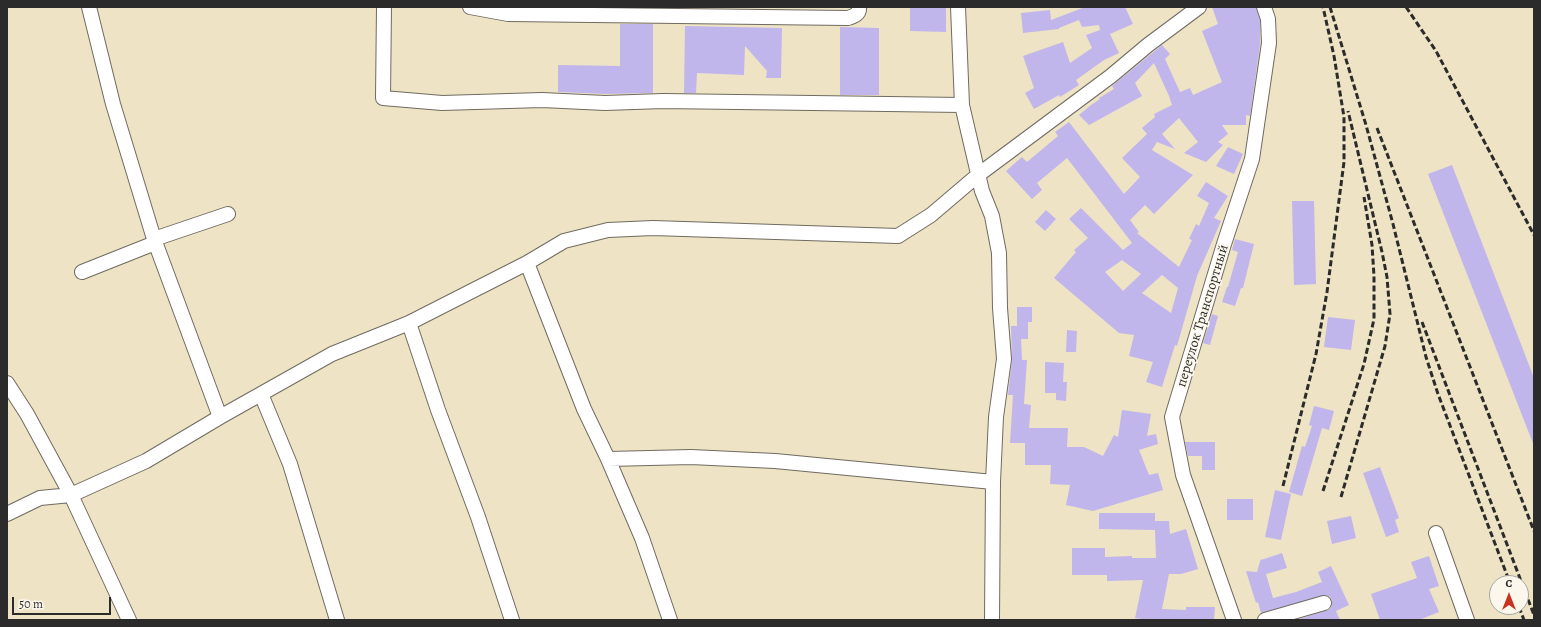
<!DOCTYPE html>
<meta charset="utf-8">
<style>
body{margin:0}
#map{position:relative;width:1541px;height:627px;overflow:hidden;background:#eee3c4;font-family:Alegreya,serif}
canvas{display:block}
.frame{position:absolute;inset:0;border:8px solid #2b2b2b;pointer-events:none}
.north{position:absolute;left:1489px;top:575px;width:40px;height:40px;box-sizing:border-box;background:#fbf7ec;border:1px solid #a8a59f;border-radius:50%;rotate:0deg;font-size:11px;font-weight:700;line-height:16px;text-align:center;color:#2b2b2b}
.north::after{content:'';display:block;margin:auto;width:14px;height:18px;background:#c8321e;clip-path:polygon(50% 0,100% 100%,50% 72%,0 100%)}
.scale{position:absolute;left:12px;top:597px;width:99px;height:18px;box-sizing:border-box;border:2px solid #2b2b2b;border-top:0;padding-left:5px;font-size:12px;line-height:14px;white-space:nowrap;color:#2b2b2b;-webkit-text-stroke:3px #fbf7ec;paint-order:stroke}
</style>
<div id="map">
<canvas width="1541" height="627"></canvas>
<div class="frame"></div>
<div class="north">С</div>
<div class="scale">50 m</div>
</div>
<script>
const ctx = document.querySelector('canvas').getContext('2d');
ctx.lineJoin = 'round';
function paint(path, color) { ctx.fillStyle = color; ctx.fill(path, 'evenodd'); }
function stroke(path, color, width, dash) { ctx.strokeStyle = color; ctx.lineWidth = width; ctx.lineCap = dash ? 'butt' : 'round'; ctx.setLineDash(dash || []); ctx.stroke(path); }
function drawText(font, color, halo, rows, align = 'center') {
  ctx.font = font + ' Alegreya,serif'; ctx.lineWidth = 3.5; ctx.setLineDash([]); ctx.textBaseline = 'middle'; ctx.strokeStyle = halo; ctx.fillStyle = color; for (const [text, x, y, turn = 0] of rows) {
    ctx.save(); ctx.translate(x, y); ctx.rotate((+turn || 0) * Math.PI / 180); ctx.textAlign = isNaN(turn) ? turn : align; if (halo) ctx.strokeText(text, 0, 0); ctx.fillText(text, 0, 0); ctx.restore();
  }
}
paint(new Path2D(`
 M910,7H946V32L910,31Z
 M1085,7H1125L1133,24L1110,34L1119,53L1104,60L1076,80L1079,85L1060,97L1059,95L1034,109L1025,93L1034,88L1023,56L1063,42L1070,63L1092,48L1086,35L1100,30L1099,25L1082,27L1079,20L1059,28V29L1023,33L1021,13L1050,10L1051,20Z
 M1212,7H1256L1260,20V45L1250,116L1246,115V125H1222L1228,134L1218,142L1223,145L1206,162L1184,153L1198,142L1179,118L1162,134L1175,149L1157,142L1152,150L1193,175L1154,214L1145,205L1130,220L1139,232L1137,233L1179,267L1192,240L1189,239L1196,224L1199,226L1209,203L1197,196L1206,182L1228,196L1214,218L1221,221L1197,276L1177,346L1175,345L1162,387L1146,382L1153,362L1129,356L1134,335L1119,333L1054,278L1076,252L1074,250L1088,238L1069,219L1081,208L1123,250L1132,243L1067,158L1037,183L1042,190L1032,199L1006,171L1022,157L1027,162L1058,136L1055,132L1069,122L1124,194L1140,177L1122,158L1147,134L1142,128L1155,117L1154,114L1172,105L1169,96L1154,63L1135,83L1142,96L1089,125L1079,115L1091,105L1100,99L1099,98L1114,89L1112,86L1162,45L1170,54L1165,59L1180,92L1190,88L1193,95L1222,82L1202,31L1218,24ZM1122,260L1141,274L1123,291L1105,272ZM1162,275L1178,288L1171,313L1142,293Z
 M620,24H653V93L605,94L558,92V65L620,66Z
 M685,26L782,28L781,78H766L767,71L745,46L744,75L697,73L696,93H684Z
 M840,27L879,28V95H840Z
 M1228,147L1243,154L1234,174L1216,166Z
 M1452,165L1534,378V446L1428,174Z
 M1292,201H1314L1316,284L1294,285Z
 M1046,210L1056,219L1045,231L1035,222Z
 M1235,239L1254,244L1243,288H1241L1235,306L1222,302L1227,287H1228L1238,252L1232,250Z
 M1017,307H1032V322H1028V339H1021L1022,360H1027L1024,404L1031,405L1029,428H1068L1067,447H1084L1103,456L1114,435L1118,437L1122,410L1151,414L1147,436L1156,434L1158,444L1139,450L1149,475L1158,473L1163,490L1093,511L1066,505L1070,485L1050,484L1051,465H1025V443H1010L1013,395H1008L1012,360L1011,326H1017Z
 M1212,314L1218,316L1210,345L1203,343Z
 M1328,317L1355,320L1351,350L1324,347Z
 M1067,330L1077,331L1076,352H1066Z
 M1045,362L1064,363L1063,382H1067L1066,401L1056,400V393H1045Z
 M1314,406L1334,411L1329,430L1322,428L1302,496L1289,492L1302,446L1305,447L1312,426L1309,425Z
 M1185,442H1215V470H1202V456H1188Z
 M1380,467L1399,518L1395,520L1399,532L1386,537L1363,473Z
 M1275,490L1291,494L1281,540L1265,537Z
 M1227,499H1253V520H1227Z
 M1099,513H1155V521H1169L1170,534L1186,529L1198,569L1181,574H1169L1162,609L1186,610V607H1215L1214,620H1148L1135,618L1143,580L1107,581V575H1072V548H1105V557L1132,556V558H1156L1155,530L1099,529Z
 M1351,516L1356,538L1332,544L1327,521Z
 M1282,553L1287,568L1266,574L1273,598L1296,592L1322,582L1318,572L1331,566L1349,605L1336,611L1340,620H1296L1330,609L1332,605V601L1330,597L1326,595L1261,613L1258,602L1256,603L1246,571L1257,572L1261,558V560Z
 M1429,556L1439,586L1429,589L1439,612L1419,620H1380L1371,594L1417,578L1411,562Z`), '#c1b6eb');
const minor = new Path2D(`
 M89,7L113,104L154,239L220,417
 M384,7L383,98L442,103L542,100L605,103L663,101L962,105
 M470,7L508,14L848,18C854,16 860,14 859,7
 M958,7L962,105L982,191L992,216L999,253L1000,308L1004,359L996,417L993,482L992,620
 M154,239L228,214
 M527,263L584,409L608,459L642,538L670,620
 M82,272L155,243
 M409,323L438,410L478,517L512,620
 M7,383L27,414L71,495L129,620
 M261,394L290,464L337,620
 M608,459L691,457L775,461L993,482
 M7,514L40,498L71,495L146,461L220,417L332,354L409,323L527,263L564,241L608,230L653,228L898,236L931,215L978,175L1111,76L1148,45L1199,7
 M1436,533L1467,620
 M1234,620L1183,475L1172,417L1224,244L1252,159L1269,43L1268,19L1264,7
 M1265,620L1324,603`);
stroke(minor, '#6f6b61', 16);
stroke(minor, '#fff', 14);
stroke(new Path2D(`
 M1330,7L1366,125L1393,224L1426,357L1438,394L1510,583
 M1406,7L1436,51L1534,235
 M1377,128L1534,531
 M1422,322L1534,615
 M1283,486L1316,354L1327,292L1344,162V117L1334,56L1323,7
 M1323,491L1364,364L1374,319V276L1372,245L1364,197
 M1341,497L1385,346L1390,314L1387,277L1382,252L1348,111
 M1519,607L1524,620`), '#2b2b2b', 3, [6, 3]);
drawText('14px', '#2b2b2b', '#fbf7ec', [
 ["переулок Транспортный",1203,316,-73]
]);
</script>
